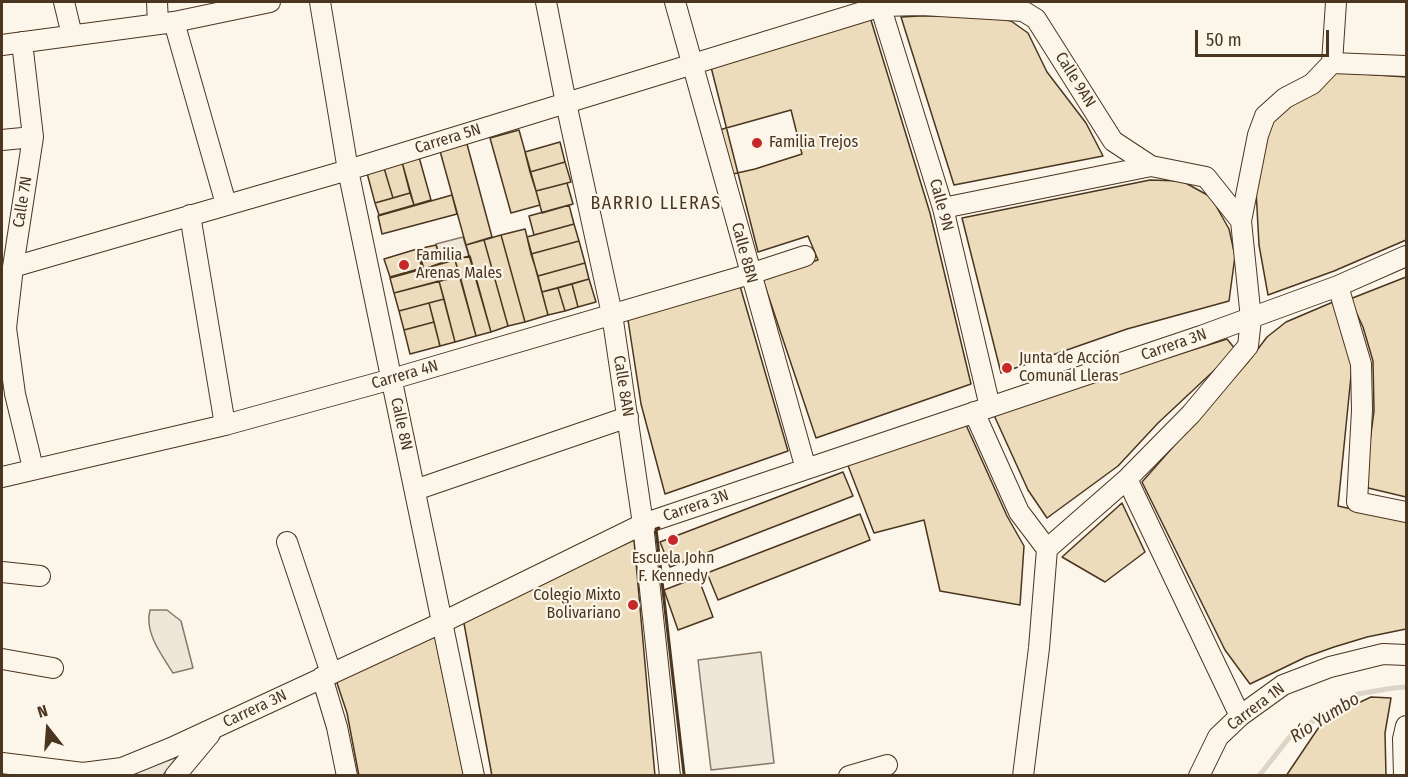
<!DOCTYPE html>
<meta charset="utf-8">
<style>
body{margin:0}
#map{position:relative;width:1408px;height:777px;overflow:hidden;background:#fbf6e9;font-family:"Fira Sans Condensed",sans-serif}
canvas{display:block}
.frame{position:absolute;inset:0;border:3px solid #4a3520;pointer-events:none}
.north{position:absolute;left:18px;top:699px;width:60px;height:60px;-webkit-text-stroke:4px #fbf6e9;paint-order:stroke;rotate:343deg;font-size:16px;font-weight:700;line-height:24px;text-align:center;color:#4a3520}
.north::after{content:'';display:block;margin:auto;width:21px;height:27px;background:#4a3520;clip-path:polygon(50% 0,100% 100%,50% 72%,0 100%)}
.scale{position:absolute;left:1195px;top:30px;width:134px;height:27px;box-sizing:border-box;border:3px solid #4a3520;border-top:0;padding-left:8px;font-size:18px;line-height:21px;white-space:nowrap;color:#4a3520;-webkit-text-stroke:4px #fbf6e9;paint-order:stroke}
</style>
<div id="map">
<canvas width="1408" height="777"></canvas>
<div class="frame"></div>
<div class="north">N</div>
<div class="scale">50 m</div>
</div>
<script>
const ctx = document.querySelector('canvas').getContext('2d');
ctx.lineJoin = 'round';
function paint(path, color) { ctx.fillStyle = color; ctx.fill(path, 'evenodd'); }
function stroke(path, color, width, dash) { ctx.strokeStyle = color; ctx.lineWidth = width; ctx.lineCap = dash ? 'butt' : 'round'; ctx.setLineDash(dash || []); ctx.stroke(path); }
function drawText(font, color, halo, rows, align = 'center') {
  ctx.font = font + ' "Fira Sans Condensed",sans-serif'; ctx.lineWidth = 4.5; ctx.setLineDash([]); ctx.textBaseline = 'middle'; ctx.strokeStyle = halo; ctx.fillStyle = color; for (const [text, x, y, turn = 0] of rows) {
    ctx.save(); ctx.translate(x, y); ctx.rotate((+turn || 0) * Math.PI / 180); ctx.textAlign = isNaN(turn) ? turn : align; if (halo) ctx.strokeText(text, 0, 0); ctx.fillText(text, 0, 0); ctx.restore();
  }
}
const green = new Path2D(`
 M463,237L469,256L442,263L436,244Z
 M150,610H167L181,621L193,668L173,673C162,655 144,633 150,610Z
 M761,652L774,763L711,770L698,660Z
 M177,757L163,775H127Z`);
paint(green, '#ede6d9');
stroke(green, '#887966', 1.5);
stroke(new Path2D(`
 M1259,776L1292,734L1358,694L1393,688L1406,687`), '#dcd4c6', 5);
const building = new Path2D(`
 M919,16H983L1011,21L1028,33L1047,72L1086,123L1103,156L954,185L901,17Z
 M870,17L930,213L971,384L816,438L762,277L818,260L808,236L758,252L711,67Z
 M1336,72L1406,77V240L1334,271L1268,295L1259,245L1256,190L1263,147L1272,120Z
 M791,110L802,154L755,169L724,176L712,132Z
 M519,130L540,205L511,213L490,138Z
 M560,142L565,162L530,172L525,152Z
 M467,144L492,237L466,245L440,151Z
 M419,157L431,200L414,205L402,162Z
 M402,162L410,193L393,198L384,168Z
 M565,162L571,182L536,191L530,172Z
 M384,168L393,198L375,203L367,173Z
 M1150,180L1182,181L1211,197L1229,229L1235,256L1229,301L1127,329L1001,373L962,218Z
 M567,183L573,204L542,213L536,191Z
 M410,193L414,205L379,215L375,203Z
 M452,195L457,214L382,234L378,216Z
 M569,205L574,224L534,235L529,216Z
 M574,224L579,241L531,254L527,237Z
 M525,229L548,315L525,322L501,235Z
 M501,235L525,322L508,326L484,240Z
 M484,240L508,326L491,332L466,245Z
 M579,241L585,263L538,276L531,254Z
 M436,245L441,263L424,269L418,249Z
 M417,249L422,268L390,277L384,259Z
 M470,256L491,332L476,336L455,260Z
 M455,260L460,276L394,293L390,278Z
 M585,263L589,279L542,292L538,276Z
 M460,276L476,336L455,342L439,281Z
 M1406,277V497L1364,487L1374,411L1373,361L1363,327L1350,299Z
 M589,279L596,302L578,307L572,284Z
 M439,281L444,299L399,311L394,293Z
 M572,284L578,307L565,311L558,288Z
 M740,286L788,451L665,494L641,404L628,320Z
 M558,288L565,311L548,315L542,292Z
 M444,299L455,342L440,346L429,303Z
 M1333,302L1352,366L1338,506L1406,521V629L1367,637L1334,647L1306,657L1250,684L1225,650L1142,482L1248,362L1267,337L1286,322Z
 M429,303L434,322L404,330L399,311Z
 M434,322L440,346L410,354L404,330Z
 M1227,339L1236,350L1158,423L1118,466L1047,518L1028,490L993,413Z
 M966,425L1007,516L1024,546L1020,605L940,591L924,520L874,533L847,463Z
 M843,472L853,496L670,567L660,542Z
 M1122,503L1145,552L1105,582L1062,557Z
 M860,514L870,540L718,600L707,573Z
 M634,540L655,776H492L463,618Z
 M698,577L713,617L678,630L664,590Z
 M434,632L464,776H359L347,713L335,677Z
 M1371,697L1391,698L1385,733L1386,776H1286L1319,727L1339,712Z`);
paint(building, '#ecdcbc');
stroke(building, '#4a3520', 1.5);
const minor = new Path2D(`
 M64,2L72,35
 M157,2L158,24
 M320,2L348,170L474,776
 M546,2L566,103L612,314L643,524L670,776
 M675,2L806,469
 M879,2L943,208L990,407
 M174,22L226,204
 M22,42L33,137L13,267L6,328L15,394L33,468
 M2,45L174,22L270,2
 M1332,63L1406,66
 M2,140L33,137
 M943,208L1151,166
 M190,215L225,425
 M13,267L348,170L882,6L922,5L1023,11L1036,19L1113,141L1151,166L1206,177L1241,221
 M1338,286L1361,364L1362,410L1357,502L1406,512
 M974,412L1019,512L1047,549L1039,648L1023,776
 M2,477L225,425L392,379L750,274L805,256
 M1127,479L1240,716
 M415,490L628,417
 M287,542L331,673
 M1047,549L1127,479L1191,414L1248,346L1251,319L1241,221L1258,135L1265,116L1285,98L1312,84L1332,63L1336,2
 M2,572L40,576
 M2,659L53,668
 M322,677L337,727L347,776
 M2,763L83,773L122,768L171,748L441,623L643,524L1201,336L1338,286L1406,256
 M175,776L210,734
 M849,776L887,765
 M1199,776L1218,737L1240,716L1283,685L1330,667L1383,654L1406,655
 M1404,776L1403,739L1406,726`);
stroke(minor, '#4a3520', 22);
stroke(minor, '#fbf6e9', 20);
stroke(new Path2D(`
 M659,528L656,529L684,774`), '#4a3520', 3);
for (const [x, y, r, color] of [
 [757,143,6,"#c62828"],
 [404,265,6,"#c62828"],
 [1007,368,6,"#c62828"],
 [673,540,6,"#c62828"],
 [633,605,6,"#c62828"]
]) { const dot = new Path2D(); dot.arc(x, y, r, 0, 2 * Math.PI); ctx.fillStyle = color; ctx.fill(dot); stroke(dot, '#fbf6e9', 2); }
drawText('16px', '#4a3520', '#fbf6e9', [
 ["Calle 9AN",1075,80,58],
 ["Carrera 5N",448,139,-17],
 ["Calle 7N",23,202,-81],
 ["Calle 9N",941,205,75],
 ["Calle 8BN",744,253,75],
 ["Carrera 3N",1174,345,-19],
 ["Carrera 4N",405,375,-16],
 ["Calle 8AN",623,386,81],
 ["Calle 8N",401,424,78],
 ["Carrera 3N",696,506,-19],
 ["Carrera 1N",1256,707,-37],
 ["Carrera 3N",255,709,-25]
]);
drawText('16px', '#4a3520', '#fbf6e9', [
 ["Familia Trejos",769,143],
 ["Familia",416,256],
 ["Arenas Males",416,274],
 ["Junta de Acción",1019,359],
 ["Comunal Lleras",1019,377],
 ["Escuela John",673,559,"center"],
 ["F. Kennedy",673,577,"center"],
 ["Colegio Mixto",621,596,"right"],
 ["Bolivariano",621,614,"right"]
], 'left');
ctx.letterSpacing = '1.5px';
drawText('18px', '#4a3520', '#fbf6e9', [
 ["BARRIO LLERAS",656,204]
]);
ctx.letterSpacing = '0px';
drawText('italic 18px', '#4a3520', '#fbf6e9', [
 ["Río Yumbo",1325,718,-32]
]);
</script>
